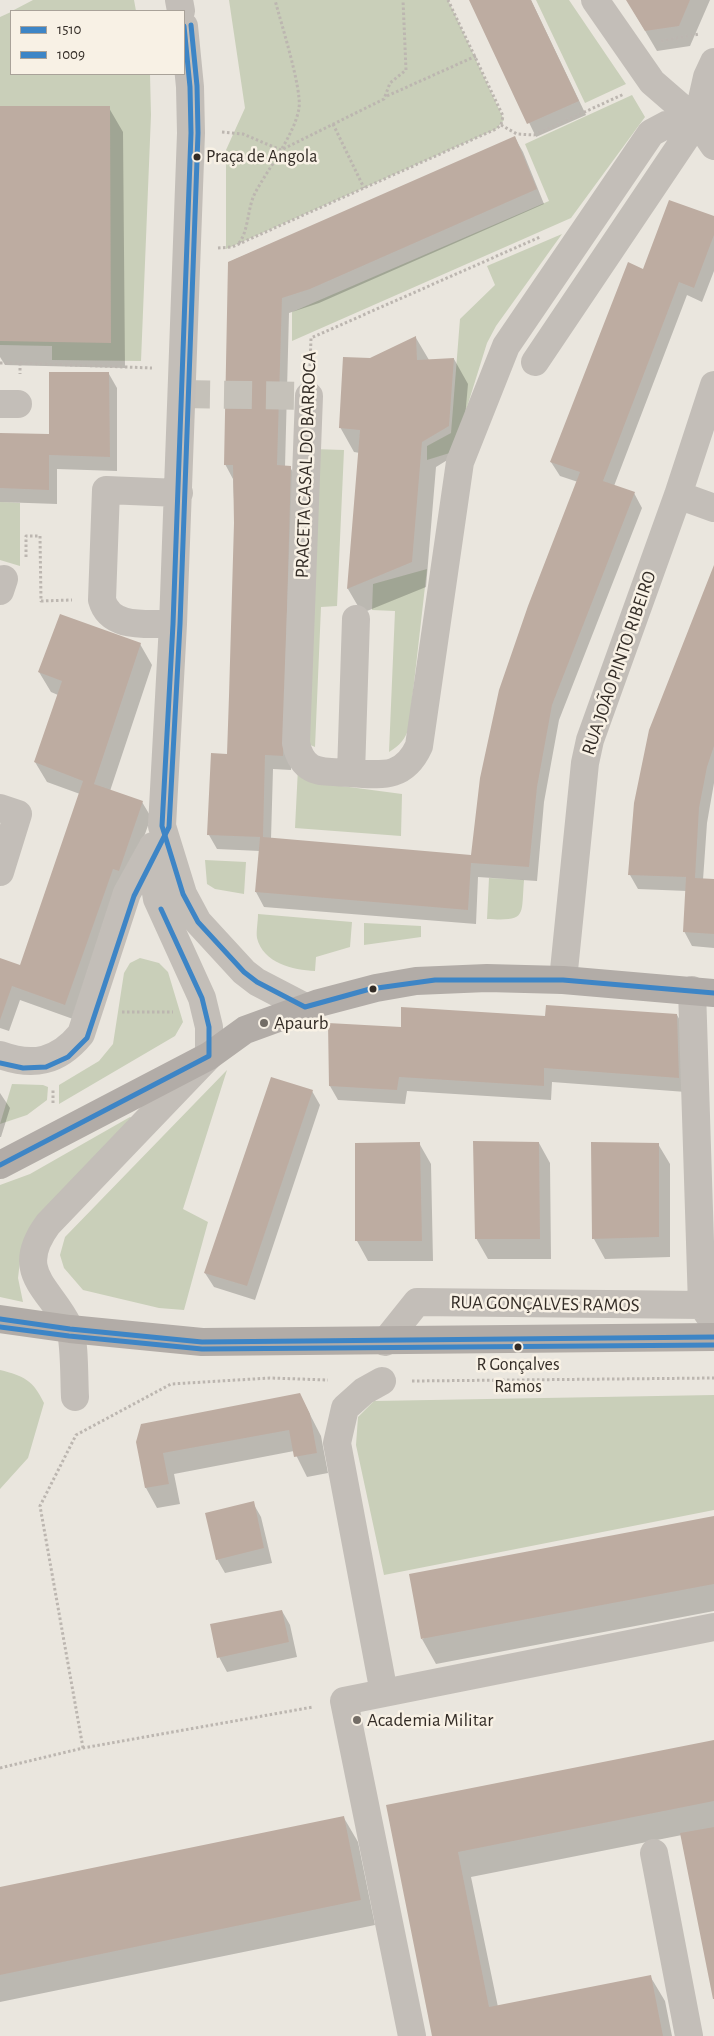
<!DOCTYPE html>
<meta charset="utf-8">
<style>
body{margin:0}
#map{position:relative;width:714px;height:2036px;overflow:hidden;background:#eae6de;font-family:"Alegreya Sans",sans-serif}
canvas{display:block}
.legend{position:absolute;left:10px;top:10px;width:175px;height:65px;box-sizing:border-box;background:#f8f1e5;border:1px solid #a9a299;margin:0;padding:6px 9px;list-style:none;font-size:15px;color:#332c26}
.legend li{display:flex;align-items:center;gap:10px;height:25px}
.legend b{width:25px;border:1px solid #a9a299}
</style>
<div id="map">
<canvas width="714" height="2036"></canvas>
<ul class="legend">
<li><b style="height:6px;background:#3d85c6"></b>1510</li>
<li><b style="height:6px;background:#3d85c6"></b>1009</li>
</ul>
</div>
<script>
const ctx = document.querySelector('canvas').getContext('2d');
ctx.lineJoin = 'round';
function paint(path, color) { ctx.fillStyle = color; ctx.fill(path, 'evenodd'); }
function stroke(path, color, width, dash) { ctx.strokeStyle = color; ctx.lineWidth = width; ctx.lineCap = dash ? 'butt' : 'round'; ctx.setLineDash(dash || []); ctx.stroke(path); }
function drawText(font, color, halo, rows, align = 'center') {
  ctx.font = font + ' "Alegreya Sans",sans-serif'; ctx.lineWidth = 5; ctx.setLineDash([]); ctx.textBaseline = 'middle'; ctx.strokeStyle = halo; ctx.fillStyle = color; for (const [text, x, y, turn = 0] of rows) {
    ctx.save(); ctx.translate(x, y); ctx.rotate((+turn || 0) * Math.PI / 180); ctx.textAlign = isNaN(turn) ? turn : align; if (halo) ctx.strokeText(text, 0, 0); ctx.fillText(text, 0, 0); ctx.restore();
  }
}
paint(new Path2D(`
 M33,0H134L136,11H12Z
 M229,0H448L504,120L496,129L226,249V150L245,108Z
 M536,0H569L626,84L585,103Z
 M11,12V74H150L151,115L141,361L52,360V346L0,345V17Z
 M632,95L645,117L571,218L292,341V312L549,201L525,144Z
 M562,234L496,326L487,343L453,452L427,460V446L451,433L460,319L495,285L487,266Z
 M313,449L344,450L337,606L321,607L315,747L308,744Z
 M0,502L20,503V566L0,560Z
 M427,569L409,727C405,740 400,745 389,752L395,611L372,610L373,584Z
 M298,768L319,783L402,794L401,836L295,828Z
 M205,860L246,862L244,894L215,889L207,884Z
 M489,878L524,880C521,917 527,921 487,919Z
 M258,914L352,922L350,947L316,957L315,971C293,970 263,963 257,938C256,931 258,922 258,914Z
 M364,923L421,926V937L364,945Z
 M140,958L159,963L168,972L183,1022L175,1036L59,1104V1085L99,1061L113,1044L124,973L130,963Z
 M227,1070L183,1209L208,1222L184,1310L159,1308L83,1290L64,1268L60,1255L65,1237Z
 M12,1084L43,1085L48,1087L47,1100L27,1115L0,1124Z
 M130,1117L137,1121L21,1253L18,1278L23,1302L0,1297V1185L30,1174Z
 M0,1370C24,1376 33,1380 44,1403L28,1458L0,1489Z
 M714,1395V1510L384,1575L356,1445L358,1417L374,1401Z`), '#c9cfb9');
paint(new Path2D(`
 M470,0H531L586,115L536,137Z
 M627,0H710L690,46L657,51Z
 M0,107L109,108L123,132L125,368L5,365L0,357Z
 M515,138L523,152L544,204L319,303L289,313L285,467H290L298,481L291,770L273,769L271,839L472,857L578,482L560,476L551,462L643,270L714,218V271L702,302L687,295L614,486L634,493L642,508L559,720L544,802L537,881L478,877L476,924L264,907L256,892L260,851L217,849L209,835L228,755L235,523L233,479L225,464L229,262Z
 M416,338L429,360L454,359L468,384L462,451L436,467L426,587L362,613L348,589L360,453L354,452L340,427L370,359Z
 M109,374L117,388V471L57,469V504L0,502V434L50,435Z
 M714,567V783L707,823L703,880H714V948L692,946L684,931L687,891L638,889L630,875Z
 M140,644L152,665L110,791L142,802L151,817L127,885L73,1019L20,1000L9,1031L0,1028V959L21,966L80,794L47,782L35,762L58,695L51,692L39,672Z
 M677,1015L685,1029L686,1092L552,1082L551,1100L407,1091L405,1104L338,1100L330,1086L402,1028L547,1017Z
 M312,1091L320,1105L255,1300L214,1287L205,1273Z
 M0,1093L10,1108L1,1137H0Z
 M419,1143L431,1164L433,1261H368L357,1241Z
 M539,1143L550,1163L551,1259H488L476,1238Z
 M658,1144L670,1164V1257L605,1259L594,1239Z
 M300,1395L321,1436L328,1473L307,1477L294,1451L174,1474L180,1504L157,1508L146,1488L137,1442Z
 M253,1503L261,1517L272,1563L225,1573L217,1559Z
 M714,1518V1611L436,1664L422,1639Z
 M282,1611L290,1625L297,1657L227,1672L219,1657Z
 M714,1741V1997L682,1835L471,1877L498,2007L650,1976L665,2001L672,2036H434L388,1806Z
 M344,1818L358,1842L375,1925L0,2002V1888Z`), '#0003');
paint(new Path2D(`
 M469,0H531L579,101L527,124Z
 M626,0H690L679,26L645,31Z
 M0,106H110L111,343L0,341Z
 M515,136L537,189L310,289L282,298L277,465L291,466L283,756L265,755L263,837L471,855L480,778L499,690L528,606L580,472L550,462L628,262L643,269L669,200L714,216V235L694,288L679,282L603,481L635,492L552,705L537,787L529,867L471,863L468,910L255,892L260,837L207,835L211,753L227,754L229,696L234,523L233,465H224L228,262Z
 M416,336L417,360L454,358L449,426L422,442L412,562L347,589L360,430L339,428L343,357L370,358Z
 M49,372H109L110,457L49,455V490L0,488V433L49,434Z
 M714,565V746L707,767L699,808L695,878L714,879V934L683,932L686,877L628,875L634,803L649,730Z
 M60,614L141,643L94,784L143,801L119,871L113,869L65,1005L12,986L0,1020V958L20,965L83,781L34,762L62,681L38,672Z
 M546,1005L677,1014L679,1078L544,1068V1086L399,1077L397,1090L329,1086L328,1023L401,1027V1007L545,1016Z
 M271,1077L313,1090L247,1286L204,1273Z
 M473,1141L539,1142L540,1239H475Z
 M420,1142L422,1241H355V1143Z
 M591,1142L659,1143V1237L592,1239Z
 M300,1393L310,1414L317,1453L294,1457L289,1430L163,1453L169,1484L145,1488L136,1442L141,1424Z
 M254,1501L264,1548L216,1560L205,1513Z
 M714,1516V1584L421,1639L409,1574Z
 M282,1610L289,1642L217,1658L210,1624Z
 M714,1740V1801L458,1852L489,2007L651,1975L663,2036H432L386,1805Z
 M344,1816L361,1900L0,1975V1887Z
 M714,1827V1999H713L680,1833Z`), '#bdaca1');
stroke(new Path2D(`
 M182,394L309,396`), '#c5c1b9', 28, [28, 14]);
stroke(new Path2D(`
 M661,41L699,34
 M387,96L476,56
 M333,124L364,188
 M501,125L517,134L534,135L624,94
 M222,132L243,134L281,150L384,99L390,83L406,70L403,0
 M239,243C249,230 247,209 255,193C268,169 295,134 299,108C302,89 281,23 275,0
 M218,248L232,247L496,129L501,125L503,116L448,0
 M0,363H20V374
 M20,363L152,368
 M310,366L311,338L540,237
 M26,557V536H40L41,601L72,600
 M122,1012H173
 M53,1103V1089
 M412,1381L714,1378
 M83,1748L40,1506L76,1435L171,1384L270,1378L328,1380
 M0,1768L83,1748L313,1707`), '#bcb6b0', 3, [2.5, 2.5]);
stroke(new Path2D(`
 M179,0L181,11
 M595,0L652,82L697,121L714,146
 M184,26L190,87L191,133L173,624L162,826L183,894L198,922L244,972L257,982L305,1007
 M535,362L697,121L707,77L714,62
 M309,396L296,743C303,776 323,771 351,773
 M0,404H18
 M678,495L714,508
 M0,591L4,579
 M356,619L351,773C382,775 404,779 419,746L460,462L506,346L651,133L666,125L714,119
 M173,624C149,623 110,630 102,600L106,490L179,493
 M0,808L18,814L0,872
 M563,980L585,763L590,740L678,495L714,385
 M692,990L702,1305
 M0,1055C33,1067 58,1062 81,1034L127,893L152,848
 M385,1342L417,1302L702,1305L714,1323
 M382,1381L364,1391L345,1408L337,1443L384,1693L714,1627
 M75,1397C74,1382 75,1339 69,1327C50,1287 12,1273 48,1224L209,1056V1027L202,998L157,899L152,868L153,846
 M384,1693L344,1701L412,2036
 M654,1853L689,2036`), '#c3beb8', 28);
stroke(new Path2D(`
 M0,1165L209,1056L245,1030L319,1003L376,988L416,981L487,978L563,980L714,993
 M0,1319L70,1329L202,1342L714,1337`), '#b2aca7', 28);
stroke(new Path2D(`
 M184,26L190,87L191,133L173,624L162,826L183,894L198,922L244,972L257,982L305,1007L370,989L435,980H563L714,993
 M0,1165L209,1056V1027L202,998L161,909
 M0,1319L70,1329L202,1342L714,1337`), '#3d85c6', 5);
stroke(new Path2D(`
 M0,1063L23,1068L46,1067L68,1057L87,1038L134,896L169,827L180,624L198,133L197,86L191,25
 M0,1327L69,1336L202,1349L714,1345`), '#3d85c6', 5);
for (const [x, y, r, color] of [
 [197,157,4.5,"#332c26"],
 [373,989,4.5,"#332c26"],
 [264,1023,5,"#736d66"],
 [518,1347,4.5,"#332c26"],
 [357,1720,5,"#736d66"]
]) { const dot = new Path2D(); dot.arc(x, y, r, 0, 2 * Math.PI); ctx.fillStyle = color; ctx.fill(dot); stroke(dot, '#f8f1e5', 2); }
drawText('18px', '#332c26', '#f8f1e5', [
 ["Praça de Angola",206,157],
 ["R Gonçalves",518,1365,"center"],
 ["Ramos",518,1387,"center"]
], 'left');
drawText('19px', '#332c26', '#f8f1e5', [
 ["PRACETA CASAL DO BARROCA",306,465,-88],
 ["RUA JOÃO PINTO RIBEIRO",619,663,-71],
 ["RUA GONÇALVES RAMOS",545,1304,1]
]);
drawText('19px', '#332c26', '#f8f1e5', [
 ["Apaurb",274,1023],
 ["Academia Militar",367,1720]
], 'left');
</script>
